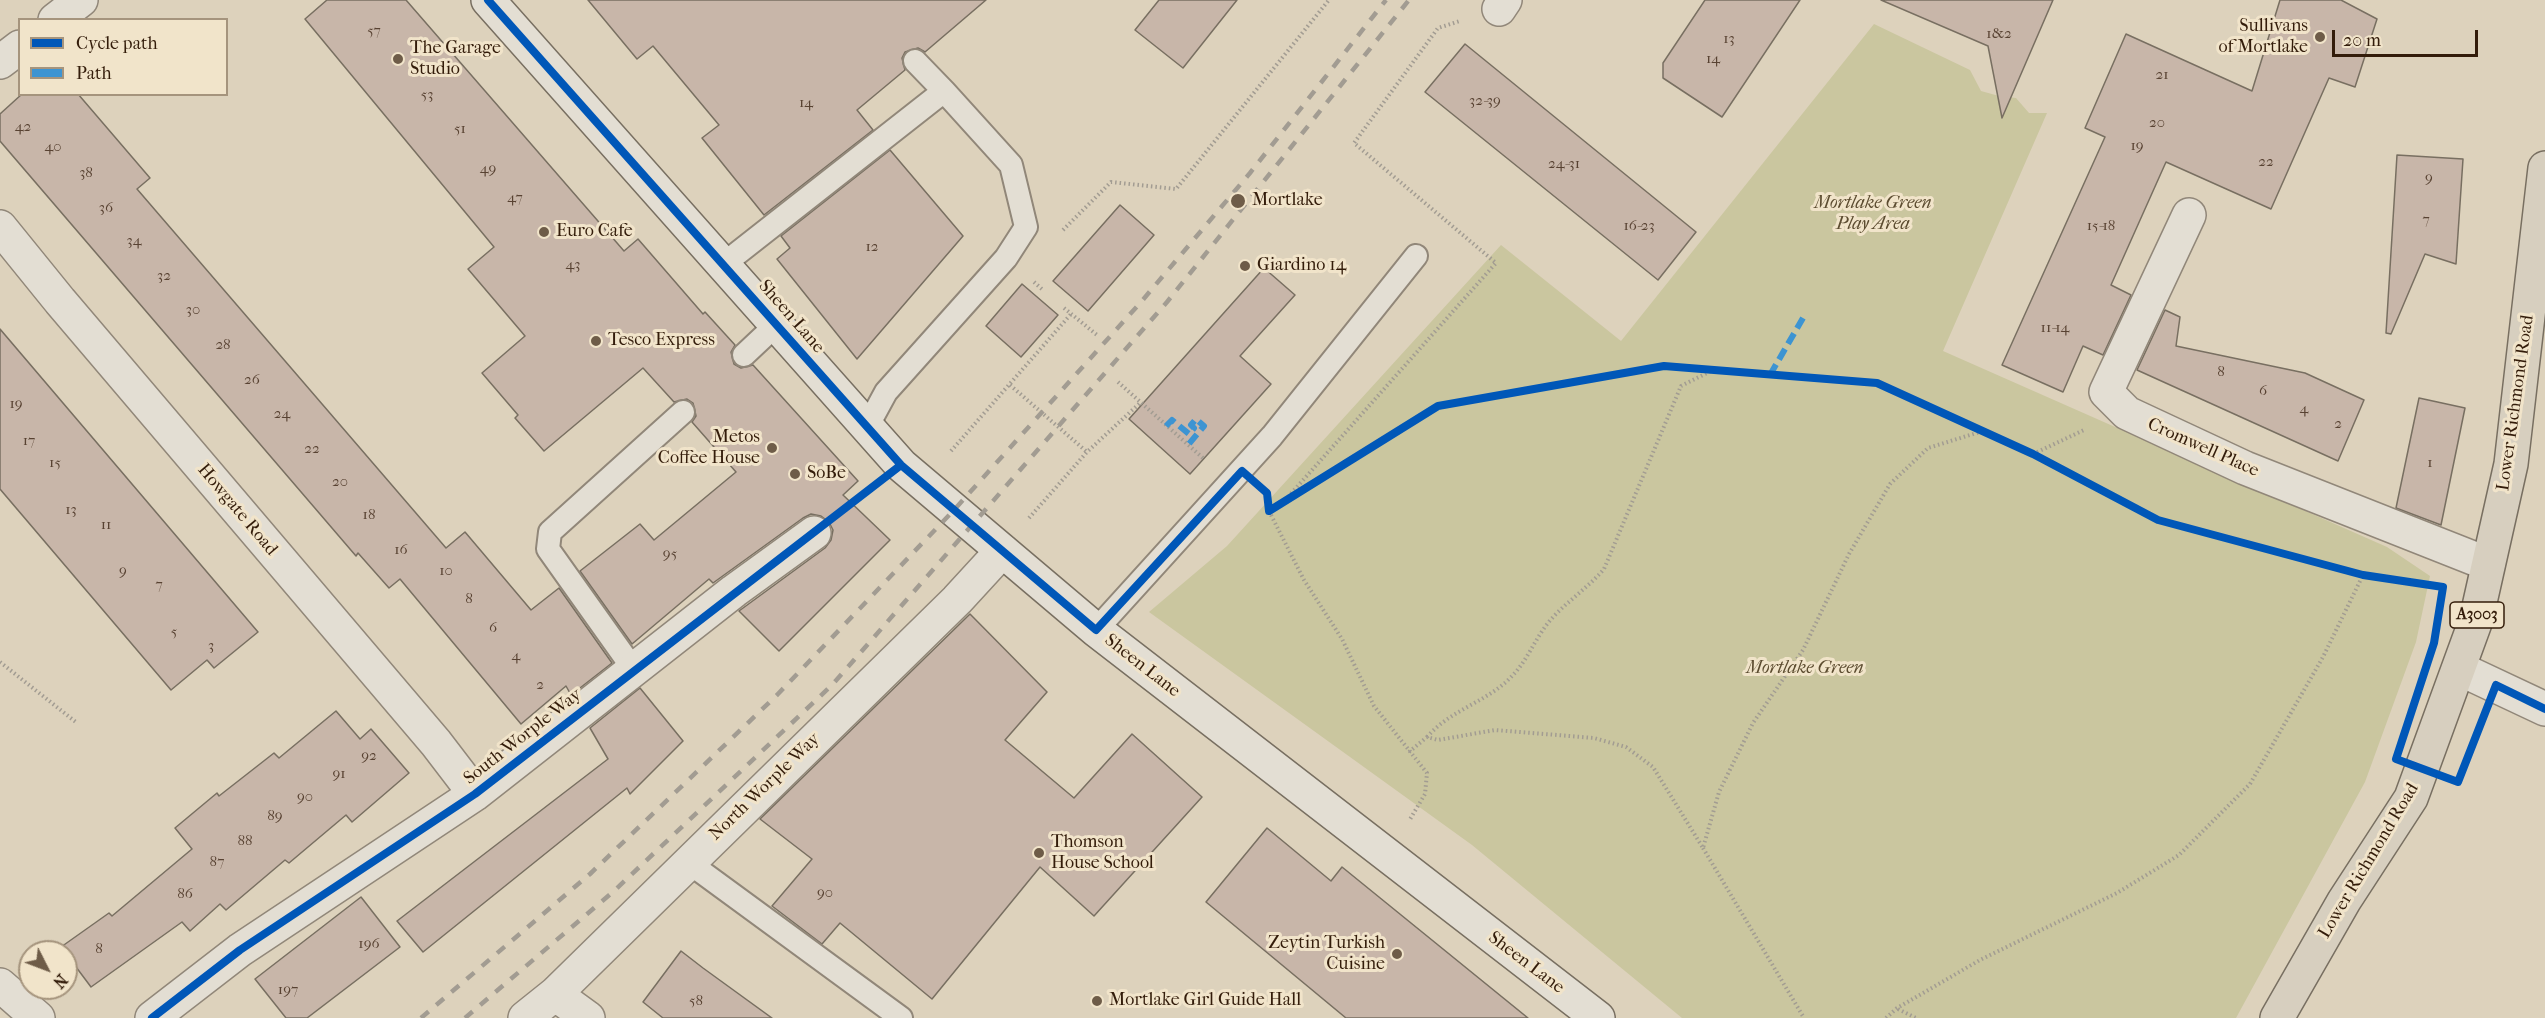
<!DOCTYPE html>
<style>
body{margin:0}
#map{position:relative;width:2545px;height:1018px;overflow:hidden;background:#ddd2bc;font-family:"IM FELL French Canon",serif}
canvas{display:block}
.legend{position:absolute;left:18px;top:18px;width:210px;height:78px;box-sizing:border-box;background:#f1e4ca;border:2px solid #a5947d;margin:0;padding:8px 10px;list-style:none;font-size:18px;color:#331c0a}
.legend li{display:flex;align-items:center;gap:12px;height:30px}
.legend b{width:30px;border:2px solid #a5947d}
.north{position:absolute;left:18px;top:940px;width:60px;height:60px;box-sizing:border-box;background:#f1e4ca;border:2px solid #a5947d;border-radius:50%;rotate:132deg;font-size:16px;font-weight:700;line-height:24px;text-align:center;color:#331c0a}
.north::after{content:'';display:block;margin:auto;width:21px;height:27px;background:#6e5c48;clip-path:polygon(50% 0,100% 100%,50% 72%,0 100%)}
.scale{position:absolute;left:2332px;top:30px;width:146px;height:27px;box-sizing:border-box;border:3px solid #331c0a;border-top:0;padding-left:8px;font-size:18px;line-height:21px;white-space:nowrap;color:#331c0a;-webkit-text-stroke:4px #f1e4ca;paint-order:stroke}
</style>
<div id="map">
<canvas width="2545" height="1018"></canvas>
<ul class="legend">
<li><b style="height:8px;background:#0057b8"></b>Cycle path</li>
<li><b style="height:8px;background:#3d94d2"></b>Path</li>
</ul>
<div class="north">N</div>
<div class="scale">20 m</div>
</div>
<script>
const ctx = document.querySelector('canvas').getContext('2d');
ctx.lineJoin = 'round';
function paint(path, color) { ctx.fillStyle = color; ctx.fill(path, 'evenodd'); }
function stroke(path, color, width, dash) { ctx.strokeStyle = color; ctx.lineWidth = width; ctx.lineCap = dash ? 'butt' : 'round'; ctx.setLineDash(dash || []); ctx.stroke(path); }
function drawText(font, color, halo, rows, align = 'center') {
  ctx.font = font + ' "IM FELL French Canon",serif'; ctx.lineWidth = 6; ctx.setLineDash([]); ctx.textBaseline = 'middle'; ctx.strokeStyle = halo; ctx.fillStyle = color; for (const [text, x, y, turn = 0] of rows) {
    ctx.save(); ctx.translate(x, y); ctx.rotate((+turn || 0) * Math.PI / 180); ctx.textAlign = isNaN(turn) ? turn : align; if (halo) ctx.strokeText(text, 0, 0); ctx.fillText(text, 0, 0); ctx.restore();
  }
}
paint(new Path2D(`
 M1874,24L1970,70L1981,91L1999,96L2016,98L2029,113H2047L1943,351L2387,547L2430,576L2416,642L2365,782L2236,1018H1682L1472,845L1149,612L1227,546L1501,245L1621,341Z`), '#cac69f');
const building = new Path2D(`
 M327,0H406L624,251L638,239L703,314L705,312L735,345L731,352L734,364L741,368L753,365L858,481L843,495L890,540L779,651L739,611L825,548L831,540L833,530L829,522L821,516L811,514L803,518L713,583L709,579L632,644L580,571L640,524L654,540L736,472L692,422L696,416L693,403L687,399L674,402L643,368L544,451L515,418L518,415L482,373L525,336L468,269L494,247L305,19Z
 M588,0H986L925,52L918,48L905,52L902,58L905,70L857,110L873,130L764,215L702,138L719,125L653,46L637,59Z
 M1159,0H1237L1183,68L1135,30Z
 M1705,0H1800L1722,117L1663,78V63Z
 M1881,0H2053L2002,118L1988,46Z
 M2280,0H2341L2377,19L2355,87L2329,78L2271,209L2166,162L2111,285L2131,295L2103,355L2083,346L2063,392L2002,365L2105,137L2085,128L2126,34L2252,91Z
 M1465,44L1696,232L1658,280L1425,92Z
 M22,94H78L150,178L137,189L446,548L465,532L531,610L559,588L612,663L571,695L566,686L521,724L400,579L389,588L358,553L356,556L0,141V114Z
 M890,150L963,236L857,359L777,259L790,248L781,236Z
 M2397,155L2463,159L2456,264L2425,254L2391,334L2386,333Z
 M1120,205L1154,235L1088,311L1053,281Z
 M1264,268L1295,295L1240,356L1271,384L1190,474L1129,419Z
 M1022,284L1058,315L1021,357L986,326Z
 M2165,310L2180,317L2176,346L2305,373L2364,400L2338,461L2137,370Z
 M0,329L258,632L214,668L207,660L171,690L0,489Z
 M2419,398L2465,408L2441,525L2396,508Z
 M970,614L1047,692L1005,740L1074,798L1132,734L1202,797L1094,916L1040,867L932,999L840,923L822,944L772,906L812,859L760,819Z
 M640,688L683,741L630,794L627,788L423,952L397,921L608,759L590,728Z
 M336,711L360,739L371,729L409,773L352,822L346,815L289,863L285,860L226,910L220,904L190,931L182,922L91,987L61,947L109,913L112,916L192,849L175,828L217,793L219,796L274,753L279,758Z
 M1267,828L1331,881L1342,867L1528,1018H1346L1206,902Z
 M361,897L400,947L307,1018H286L255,979Z
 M681,951L703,968L772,1018H663L643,1002Z`);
paint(building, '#c8b6a9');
stroke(building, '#786f61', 1.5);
const service = new Path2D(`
 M915,61L944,91
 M725,263L944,91L1011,165L1026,227L1006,258L886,392L867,427
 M744,355L777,324
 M1096,630L1272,436L1416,256
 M634,670L548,549L550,532L683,412
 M688,862L901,1018`);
const minor = new Path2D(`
 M1499,9L1505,0
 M55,20L81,0
 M0,62L20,47
 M2189,215L2106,392L2127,413L2245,468L2488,564
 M0,227L60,301L436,743L475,794
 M2460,669L2545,709
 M0,985L38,1018
 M555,994L588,1018
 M152,1018L240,950L475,794L734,591L814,533
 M525,1018L555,994L957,600L1002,551`);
const secondary = new Path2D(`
 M488,0L901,465L1096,630L1598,1018`);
const primary = new Path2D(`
 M2277,1018L2344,901L2411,798L2476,620L2511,464L2545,168`);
stroke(service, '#918779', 26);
stroke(minor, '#918779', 36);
stroke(secondary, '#786f61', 36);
stroke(primary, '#786f61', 36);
stroke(new Path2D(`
 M1063,230L1111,182L1176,189L1329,0
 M1034,282L1044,291
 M1064,308L1097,335
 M1118,382L1204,459
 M951,451L1071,314
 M2033,454L2084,430
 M1288,497L1496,263L1354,143L1438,28L1460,21
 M1269,511L1304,580L1342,639L1374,706L1427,773L1425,794L1409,821
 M1029,518L1087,452L1140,403
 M0,662L77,723
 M1427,737C1451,709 1488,702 1512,676C1527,661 1535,639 1548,623C1563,604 1587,589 1604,569L1681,386L1713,370
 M1409,752L1427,737L1438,740L1495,730L1594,738L1626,747L1653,767L1703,848L1719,792L1753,723L1803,650L1849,554L1890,484L1928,448L1983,431
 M1703,848L1804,1018
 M1898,1009L1916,1018
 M1886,1018L1897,1008L1980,960L2117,893L2179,855L2250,784L2323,657L2363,575`), '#a29c92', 4, [1.5, 3]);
stroke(service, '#e3ded3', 22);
stroke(minor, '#e3ded3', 33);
stroke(secondary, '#e3ded3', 33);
stroke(primary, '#d7cfbf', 33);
stroke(new Path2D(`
 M421,1018L590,874L777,695L954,510L1141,302L1250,173L1386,0
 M465,1018L614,891L833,684L1167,302L1409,0`), '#a29c92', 4.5, [10, 10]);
stroke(new Path2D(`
 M1010,385L1087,452`), '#a29c92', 4, [1.5, 3]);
stroke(new Path2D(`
 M1770,375L1803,318
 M1166,426L1172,420L1189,434L1194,428L1191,425L1196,419L1204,426L1188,445`), '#3d94d2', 6, [12, 6]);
stroke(new Path2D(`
 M488,0L901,465L1096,630L1242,471L1267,493L1269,511L1438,406L1664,366L1877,383L2033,454L2158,520L2363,575L2443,587L2434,643L2396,759L2458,782L2496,685L2545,709
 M152,1018L240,950L475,794L901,465`), '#0057b8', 8);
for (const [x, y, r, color] of [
 [2320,37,6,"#6e5c48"],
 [398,59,6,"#6e5c48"],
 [1238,201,8,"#6e5c48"],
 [544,232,6,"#6e5c48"],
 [1245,266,6,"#6e5c48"],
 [596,341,6,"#6e5c48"],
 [772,448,6,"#6e5c48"],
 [795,474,6,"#6e5c48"],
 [1039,853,6,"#6e5c48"],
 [1397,954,6,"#6e5c48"],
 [1097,1001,6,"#6e5c48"]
]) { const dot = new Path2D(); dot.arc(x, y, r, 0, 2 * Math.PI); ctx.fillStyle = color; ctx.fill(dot); stroke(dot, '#f1e4ca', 2); }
drawText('15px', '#584232', null, [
 ["57",374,31],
 ["1&2",1999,34],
 ["13",1729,39],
 ["14",1713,59],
 ["21",2162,75],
 ["53",427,95],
 ["32-39",1485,101],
 ["14",806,103],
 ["20",2157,123],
 ["42",23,127],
 ["51",460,129],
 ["19",2137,146],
 ["40",53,147],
 ["22",2266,162],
 ["24-31",1564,164],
 ["49",488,169],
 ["38",86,173],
 ["9",2429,178],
 ["47",515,198],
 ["36",106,208],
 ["7",2426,220],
 ["16-23",1639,226],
 ["15-18",2101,226],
 ["34",134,241],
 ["12",872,247],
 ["43",573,265],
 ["32",164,276],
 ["30",193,310],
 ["11-14",2055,328],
 ["28",223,345],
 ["8",2221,372],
 ["26",252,380],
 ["6",2263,391],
 ["19",16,404],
 ["4",2304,409],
 ["24",282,414],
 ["2",2338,424],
 ["17",29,441],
 ["22",312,449],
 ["15",55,463],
 ["1",2430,463],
 ["20",340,482],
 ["13",71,510],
 ["18",369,515],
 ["11",106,525],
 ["16",401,550],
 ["95",670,554],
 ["9",123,571],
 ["10",446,571],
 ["7",159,585],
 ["8",469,599],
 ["6",493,628],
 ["5",174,632],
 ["3",211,646],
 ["4",516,656],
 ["2",540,685],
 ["92",369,756],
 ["91",339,774],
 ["90",305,797],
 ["89",275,816],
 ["88",245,841],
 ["87",217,862],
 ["90",825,893],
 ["86",185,894],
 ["196",369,944],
 ["8",99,949],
 ["197",288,990],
 ["58",696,1001]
]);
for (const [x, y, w] of [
 [2477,615,54]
]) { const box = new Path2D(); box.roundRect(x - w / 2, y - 13, w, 26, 4.5); ctx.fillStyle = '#f1e4ca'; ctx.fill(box); stroke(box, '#331c0a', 1.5); }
drawText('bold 16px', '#331c0a', null, [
 ["A3003",2477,615]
]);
drawText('18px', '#331c0a', '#f1e4ca', [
 ["Sullivans",2308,27,"right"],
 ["of Mortlake",2308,48,"right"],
 ["The Garage",410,49],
 ["Studio",410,70],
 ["Mortlake",1252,201],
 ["Euro Cafe",556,232],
 ["Giardino 14",1257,266],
 ["Tesco Express",608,341],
 ["Metos",760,438,"right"],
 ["Coffee House",760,459,"right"],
 ["SoBe",807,474],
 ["Thomson",1051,843],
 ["House School",1051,864],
 ["Zeytin Turkish",1385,944,"right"],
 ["Cuisine",1385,965,"right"],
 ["Mortlake Girl Guide Hall",1109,1001]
], 'left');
drawText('italic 18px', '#5c4c30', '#f1e4ca', [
 ["Mortlake Green",1873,204],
 ["Play Area",1873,225],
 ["Mortlake Green",1805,669]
]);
drawText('18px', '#331c0a', '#f1e4ca', [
 ["Sheen Lane",791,317,49],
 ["Lower Richmond Road",2516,403,-82],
 ["Cromwell Place",2203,448,24],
 ["Howgate Road",237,510,50],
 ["Sheen Lane",1142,666,38],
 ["South Worple Way",523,737,-38],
 ["North Worple Way",765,787,-44],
 ["Lower Richmond Road",2369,861,-59],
 ["Sheen Lane",1526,963,37]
]);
</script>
